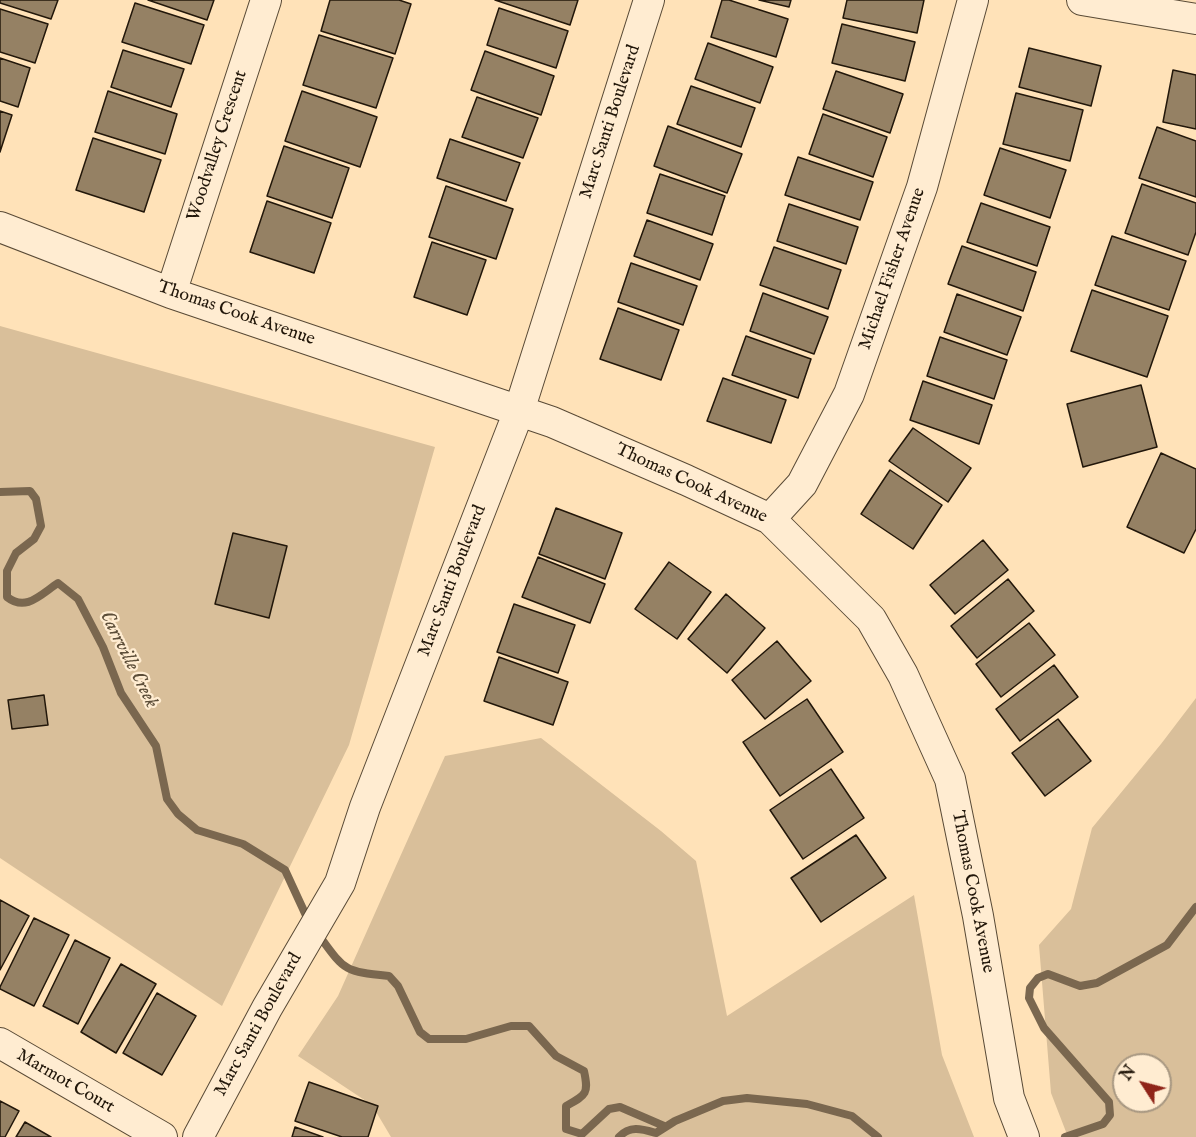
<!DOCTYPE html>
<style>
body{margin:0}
#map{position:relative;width:1196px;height:1137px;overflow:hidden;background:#ffe2b8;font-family:"IM FELL English",serif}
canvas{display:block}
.north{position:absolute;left:1112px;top:1053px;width:60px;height:60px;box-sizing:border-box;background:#ffecd1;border:2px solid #a79781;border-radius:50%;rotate:306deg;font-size:16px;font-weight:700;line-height:24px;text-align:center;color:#22170a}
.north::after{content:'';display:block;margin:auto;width:21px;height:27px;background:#8f2418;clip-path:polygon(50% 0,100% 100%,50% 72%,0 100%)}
</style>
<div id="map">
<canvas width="1196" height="1137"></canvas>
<div class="north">N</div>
</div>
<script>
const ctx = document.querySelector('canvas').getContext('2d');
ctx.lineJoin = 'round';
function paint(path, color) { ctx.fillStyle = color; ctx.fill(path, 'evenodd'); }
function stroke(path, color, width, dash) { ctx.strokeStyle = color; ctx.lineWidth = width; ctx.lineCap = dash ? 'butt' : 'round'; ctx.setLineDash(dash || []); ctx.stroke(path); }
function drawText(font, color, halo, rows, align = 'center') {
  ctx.font = font + ' "IM FELL English",serif'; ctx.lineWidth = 4.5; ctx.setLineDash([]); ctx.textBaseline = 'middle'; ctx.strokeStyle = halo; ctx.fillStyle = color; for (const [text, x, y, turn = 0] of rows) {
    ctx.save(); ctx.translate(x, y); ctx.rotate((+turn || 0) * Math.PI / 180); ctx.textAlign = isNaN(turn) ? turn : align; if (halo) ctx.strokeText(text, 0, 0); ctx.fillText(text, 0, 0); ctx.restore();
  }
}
paint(new Path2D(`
 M0,326L435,447L349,745L222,1006L0,858Z
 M1196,698V1137H1068L1051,1093L1039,945L1071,909L1092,828L1161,744ZM1124,1065H1160V1101H1124Z
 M541,738L661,831L696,861L727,1016L914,895L942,1055L974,1137H391L372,1105L298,1056L338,996L445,756Z`), '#d9bf9a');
stroke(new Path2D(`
 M0,492L30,491L36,499L41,526L34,539L16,553L7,571V597C26,612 40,595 58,583L78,599L103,647L121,693L156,746L167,799L178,814L197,830L243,844L285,870L309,922
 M318,934C345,971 343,971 389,976L398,986L420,1032L429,1039H466L511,1026H529L556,1056L584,1071C589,1094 586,1095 566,1106V1129L582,1134L609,1109L620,1107L664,1126
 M619,1137C630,1125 642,1129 656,1133L675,1121L723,1101L747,1098L807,1104L852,1116L878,1137
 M1065,1137L1103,1124L1110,1115L1109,1102L1044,1028L1029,998L1030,988L1038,978L1048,974L1080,986L1097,983L1167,945L1196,907`), '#7a674f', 8);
const building = new Path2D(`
 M0,0H58L51,19L0,3Z
 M148,0H214L207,20Z
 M330,0H399L411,4L395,54L321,31Z
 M495,0H578L570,25Z
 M722,0H729L788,19L776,57L711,37Z
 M759,0H791L789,7Z
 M847,0H924L917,33L843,18Z
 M135,3L204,25L191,64L122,42Z
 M499,8L568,31L556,68L487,45Z
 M0,9L48,24L35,63L0,52Z
 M842,24L915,42L905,81L832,63Z
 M319,35L393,58L376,108L303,85Z
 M708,43L773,67L760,103L695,79Z
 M1029,48L1101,66L1091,106L1019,87Z
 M123,50L184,69L171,107L111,87Z
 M485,51L554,76L541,115L471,90Z
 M0,58L30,68L18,107L0,101Z
 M1173,70L1196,75V129L1163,122Z
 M836,71L903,94L890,133L823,109Z
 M691,86L755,108L741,147L677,124Z
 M108,91L177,114L165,154L95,132Z
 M302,91L377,117L360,167L285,141Z
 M1016,93L1083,110L1070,161L1003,144Z
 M477,97L538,118L523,158L462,137Z
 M0,111L12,115L0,152Z
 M823,114L887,137L873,177L809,154Z
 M668,126L742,154L727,193L654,166Z
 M1157,127L1196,141V197L1139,178Z
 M93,138L161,160L144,212L76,190Z
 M450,139L520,163L506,201L437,178Z
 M284,146L349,168L332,218L267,196Z
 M1000,148L1066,170L1050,218L984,195Z
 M798,157L873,182L860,220L785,195Z
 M660,174L725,196L712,235L647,213Z
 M1142,184L1196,203V232L1188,255L1125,233Z
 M446,186L513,209L496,259L429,237Z
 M267,201L331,223L314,273L250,252Z
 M981,203L1050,227L1037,266L967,242Z
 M789,204L858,227L846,264L777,241Z
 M647,220L713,244L700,280L634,256Z
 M1112,236L1186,261L1169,310L1095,285Z
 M432,242L486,260L467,315L414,297Z
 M962,246L1036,272L1023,311L948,284Z
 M774,247L841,270L828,309L760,285Z
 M631,263L697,286L683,325L618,302Z
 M1092,290L1168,316L1147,377L1071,351Z
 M763,293L828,317L814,354L750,331Z
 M957,294L1021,317L1007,355L944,332Z
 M618,308L679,330L661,380L600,359Z
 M746,336L811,359L798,398L732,375Z
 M940,337L1007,360L994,399L927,376Z
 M723,378L786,400L771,443L707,421Z
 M923,381L992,405L979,444L910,420Z
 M1141,385L1157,447L1083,467L1067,404Z
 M913,428L971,468L948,502L889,461Z
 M1161,453L1196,469V529L1184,553L1127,527Z
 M890,470L942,505L913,549L861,514Z
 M556,508L622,533L605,579L539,554Z
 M233,533L287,546L269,618L215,604Z
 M983,540L1008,570L955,614L930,585Z
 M538,557L605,584L590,623L522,597Z
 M669,562L711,592L677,639L635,609Z
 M1008,579L1034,611L977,658L951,626Z
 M726,594L765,628L727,673L688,639Z
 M514,604L575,625L558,673L497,652Z
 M1029,623L1055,655L1001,697L976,664Z
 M777,641L811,681L765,719L732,680Z
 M499,657L568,682L553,725L484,701Z
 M1054,665L1078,697L1020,741L996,709Z
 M44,695L48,725L12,729L8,700Z
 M807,699L843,752L780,796L743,742Z
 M1058,719L1091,761L1045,796L1012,753Z
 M831,769L864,818L803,859L770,810Z
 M856,835L886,878L821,922L791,878Z
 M0,900L29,916L0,970Z
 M34,918L69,935L34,1006L0,989V987Z
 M75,940L110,958L78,1024L43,1006Z
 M121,964L156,984L116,1053L81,1032Z
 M157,993L196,1016L162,1075L123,1053Z
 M309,1082L378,1106L368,1137H342L295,1121Z
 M0,1101L19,1111L5,1137H0Z
 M25,1122L51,1137H16Z
 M295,1127L323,1137H292Z`);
paint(building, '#958164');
stroke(building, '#22170a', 1.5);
const minor = new Path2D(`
 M1082,0L1196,19
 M0,227L171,293L552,422L686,480L770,519L871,619L903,675L950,779L978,916L1009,1098L1024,1137
 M171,293L266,0
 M770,519L802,484L849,394L922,187L973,0
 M0,1043L162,1137
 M198,1137L267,1008L340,883L365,807L519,411L649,0`);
stroke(minor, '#594a36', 32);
stroke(minor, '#ffecd1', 30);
drawText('18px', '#22170a', '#ffecd1', [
 ["Marc Santi Boulevard",611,122,-72],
 ["Woodvalley Crescent",218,146,-72],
 ["Michael Fisher Avenue",893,269,-71],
 ["Thomas Cook Avenue",236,314,19],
 ["Thomas Cook Avenue",691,484,25],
 ["Marc Santi Boulevard",453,581,-69],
 ["Thomas Cook Avenue",972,892,79],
 ["Marc Santi Boulevard",259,1025,-61],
 ["Marmot Court",65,1082,30]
]);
drawText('italic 20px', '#5c4d38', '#ffecd1', [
 ["Carrville Creek",128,660,63]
]);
</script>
